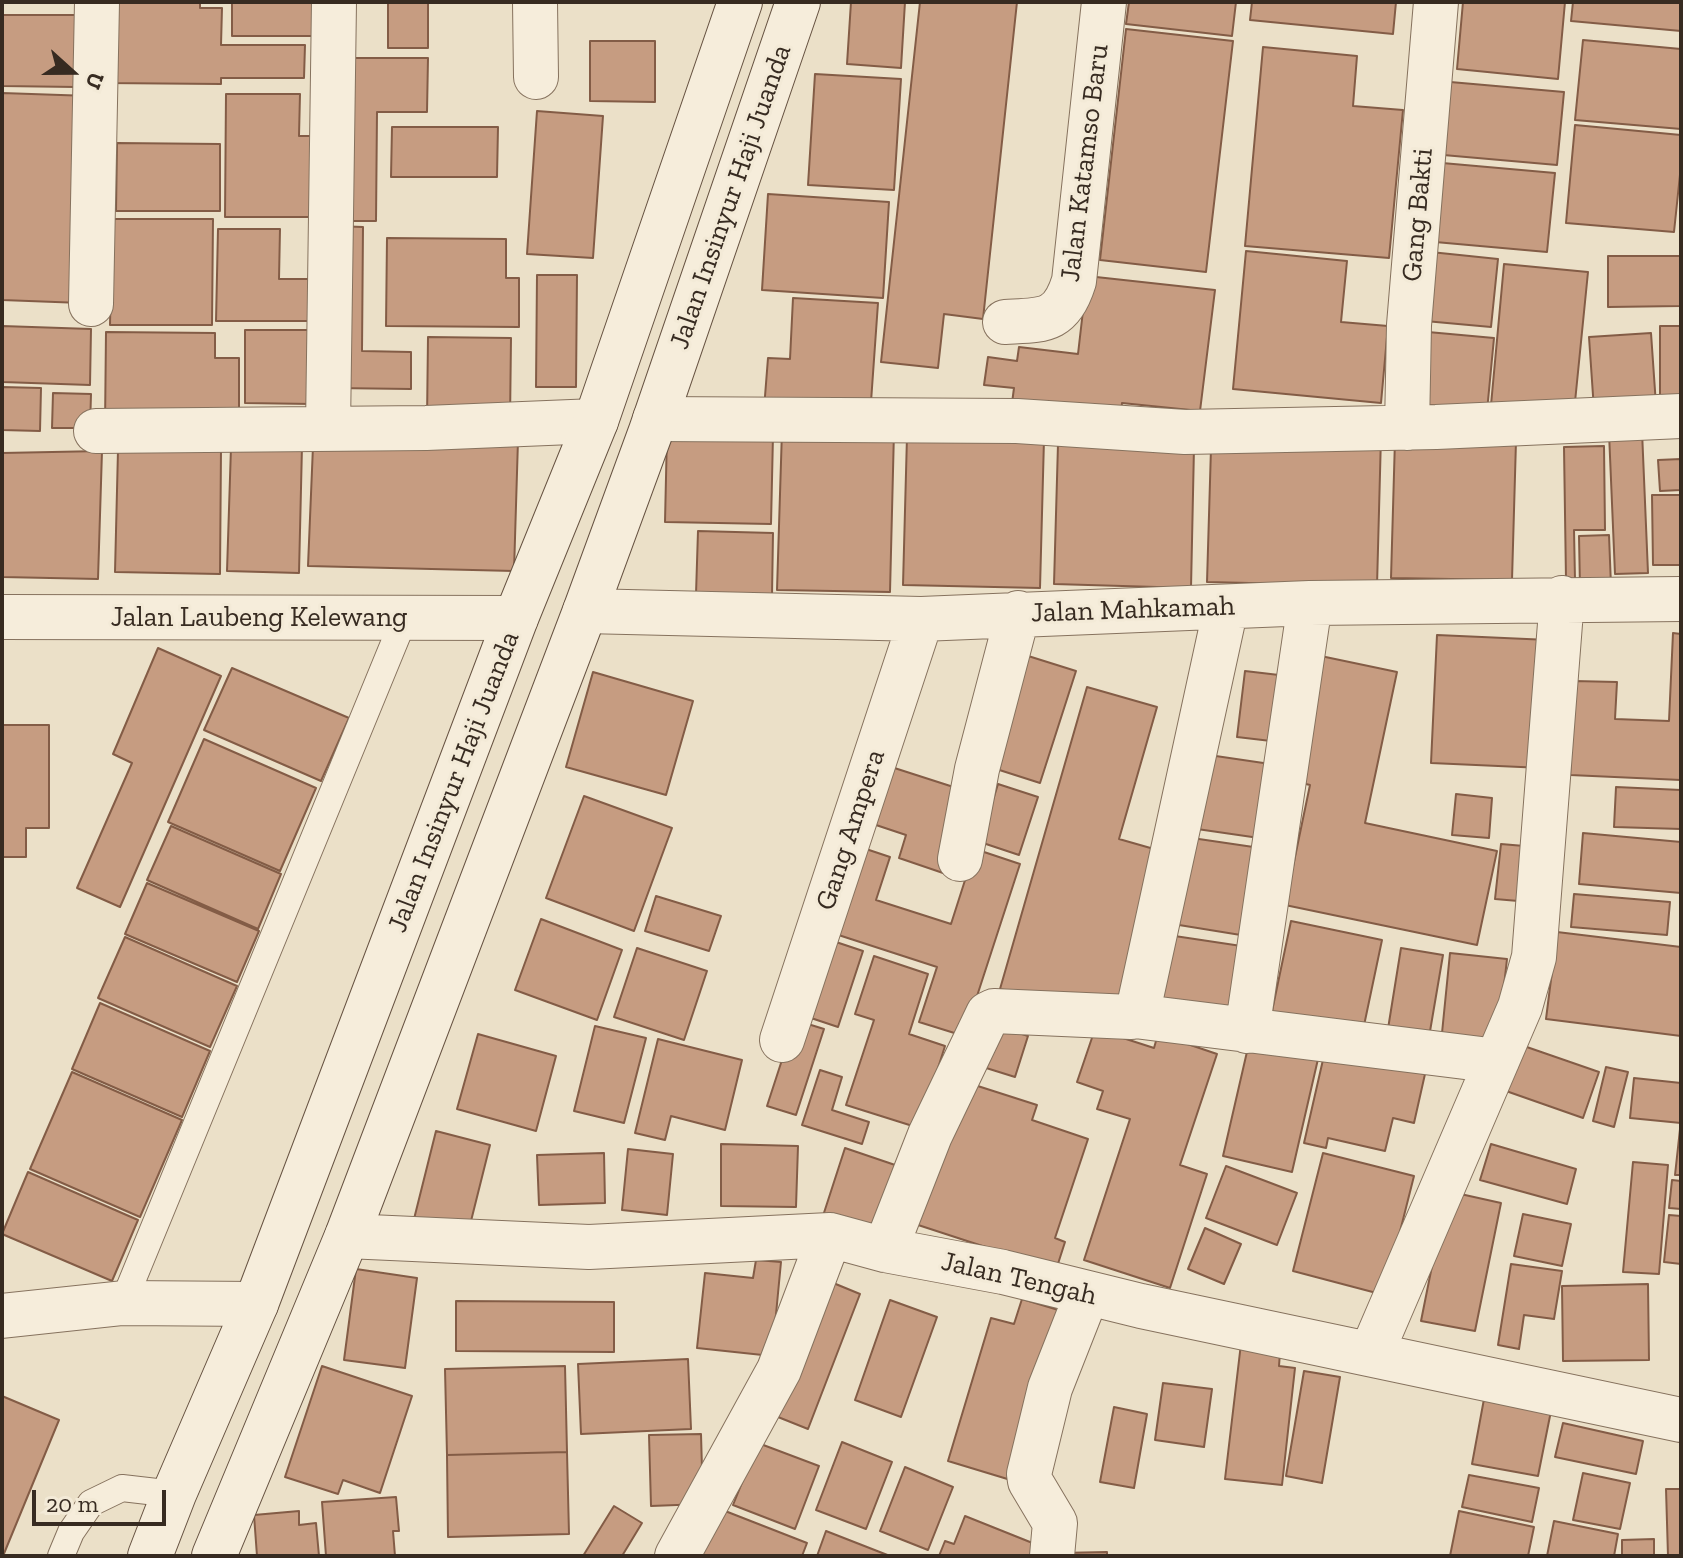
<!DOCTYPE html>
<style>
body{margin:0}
#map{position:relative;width:1683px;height:1558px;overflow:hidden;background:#ebe0c8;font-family:"Zilla Slab",serif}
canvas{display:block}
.frame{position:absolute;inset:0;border:4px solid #372b21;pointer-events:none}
.north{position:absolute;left:32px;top:32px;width:80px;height:80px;-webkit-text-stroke:6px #f3ead7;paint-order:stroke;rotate:111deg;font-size:22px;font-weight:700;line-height:32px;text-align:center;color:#372b21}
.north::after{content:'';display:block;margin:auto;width:28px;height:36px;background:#372b21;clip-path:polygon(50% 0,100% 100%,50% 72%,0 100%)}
.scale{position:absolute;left:32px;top:1490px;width:134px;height:36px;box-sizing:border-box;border:4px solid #372b21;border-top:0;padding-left:10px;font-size:24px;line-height:28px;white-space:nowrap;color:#372b21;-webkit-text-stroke:6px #f3ead7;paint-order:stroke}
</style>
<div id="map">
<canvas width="1683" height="1558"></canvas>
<div class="frame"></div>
<div class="north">U</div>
<div class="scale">20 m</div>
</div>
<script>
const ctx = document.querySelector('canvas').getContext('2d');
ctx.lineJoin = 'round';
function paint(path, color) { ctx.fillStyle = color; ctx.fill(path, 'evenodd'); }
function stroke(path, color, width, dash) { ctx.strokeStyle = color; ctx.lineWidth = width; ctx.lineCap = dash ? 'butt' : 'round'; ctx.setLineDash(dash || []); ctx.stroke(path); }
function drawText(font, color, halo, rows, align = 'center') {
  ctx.font = font + ' "Zilla Slab",serif'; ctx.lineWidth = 6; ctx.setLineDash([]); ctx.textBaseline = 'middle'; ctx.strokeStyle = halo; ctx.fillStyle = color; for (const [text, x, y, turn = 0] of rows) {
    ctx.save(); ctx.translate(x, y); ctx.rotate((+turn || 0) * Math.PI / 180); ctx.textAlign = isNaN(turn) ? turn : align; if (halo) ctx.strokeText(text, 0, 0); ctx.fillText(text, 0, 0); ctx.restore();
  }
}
const building = new Path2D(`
 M105,2H200V8H222L221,45H305L304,78H221V84L104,83Z
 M232,2H313V36H232Z
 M388,2H428V48H388Z
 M851,2H905L901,68L847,64Z
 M920,2H1017L983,319L944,314L938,368L881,362Z
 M1129,2H1236L1232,36L1126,24Z
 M1252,2H1396L1393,34L1250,20Z
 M1463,2H1565L1558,79L1457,69Z
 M1573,2H1681V31L1571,21Z
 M2,15H78L76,87L2,86Z
 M1126,29L1233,41L1206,272L1100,260Z
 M1583,40L1681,49V129L1575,120Z
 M590,41H655V102L590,101Z
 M1263,47L1357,56L1353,106L1403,110L1389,258L1245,246Z
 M338,58H428L427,112H377L376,221H337Z
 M815,74L901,79L894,190L808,185Z
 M1439,81L1564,92L1557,165L1432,154Z
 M2,93L90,96L82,303L2,300Z
 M226,94H300L299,136H314L313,217H225Z
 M537,111L603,116L593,258L527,254Z
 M1575,125L1681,135V165L1674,232L1566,223Z
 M392,127H498L497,177H391Z
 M117,143L220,144V211H116Z
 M1431,162L1555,173L1547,252L1424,241Z
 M768,194L889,202L883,298L762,290Z
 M112,219H213L212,325H110Z
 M335,226L363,227L362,351L411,352V389L333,388Z
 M218,229H280L279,279H312V321H216Z
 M387,238L506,239V278H519V327L386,326Z
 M1246,251L1347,261L1341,322L1388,326L1381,403L1233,389Z
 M1421,251L1498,259L1491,327L1414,320Z
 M1608,256H1681V306L1608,307Z
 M1504,264L1588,272L1574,412L1491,405Z
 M537,275H577L576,387H536Z
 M1087,276L1215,290L1200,411L1122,403L1120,422L1010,418L1014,388L984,385L988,357L1017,361L1019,347L1078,354Z
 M793,298L878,303L870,416L764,409L768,358L790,359Z
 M2,326L91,329L90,385L2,382Z
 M1660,326H1681V404H1660Z
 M245,330H312V404L245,403Z
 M1417,331L1494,338L1487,411L1410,403Z
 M106,332L215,333V358H239V427L105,426Z
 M1651,333L1656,405L1594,410L1589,337Z
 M428,337L511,338L510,421L427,420Z
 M2,387L41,388L40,431L2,430Z
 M53,393L91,394L90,428H52Z
 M782,430L894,431L890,592L777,590Z
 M1642,431L1648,573L1615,574L1609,433Z
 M667,433L773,435L771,524L665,522Z
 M907,436L1044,439L1040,588L903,585Z
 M1381,436L1377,586L1207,582L1211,448Z
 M1395,439L1516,441L1512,580L1391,578Z
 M518,440L514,571L308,566L313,446Z
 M1058,444L1194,447L1191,588L1054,584Z
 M302,446L299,573L227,571L231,447Z
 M1604,446L1605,530H1574L1575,580H1566L1564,447Z
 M221,448L220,574L115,572L118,450Z
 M102,451L98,579L2,577V453Z
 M1681,459V490L1660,491L1658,460Z
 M1652,495H1681V565H1653Z
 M698,531L773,533L772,596L696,594Z
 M1609,535L1611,586L1580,588L1579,536Z
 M1673,633L1681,634V780L1570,775L1574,681L1617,682L1615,719L1669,721Z
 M1437,635L1549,640L1543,768L1431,763Z
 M158,648L221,676L120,907L77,888L132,763L113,754Z
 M1025,655L1076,671L1040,783L990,767Z
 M1316,655L1397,672L1365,823L1497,851L1477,945L1285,905L1310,785L1289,780Z
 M232,668L349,718L321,781L204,730Z
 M1245,671L1279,675L1271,741L1237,737Z
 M593,672L693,701L666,795L566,767Z
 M1087,687L1157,707L1119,839L1161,851L1116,1011L1071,1009L1000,989Z
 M2,725H49V828H26V857H2Z
 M204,739L316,788L280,871L168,822Z
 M1209,755L1277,765L1266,839L1197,829Z
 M882,764L969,792L943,873L899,858L906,835L864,821Z
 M998,784L1038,797L1019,855L980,842Z
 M1616,787L1681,790V829L1614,827Z
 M1456,794L1492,798L1489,838L1452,835Z
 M584,796L672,828L634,931L546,898Z
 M171,826L281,874L258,929L147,880Z
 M1583,833L1681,842V893L1579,884Z
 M1192,838L1267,849L1253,937L1179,925Z
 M848,843L890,857L876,900L951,924L975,849L1020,864L964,1036L919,1022L937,967L820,929Z
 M1501,844L1536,847L1530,902L1495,899Z
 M147,883L259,931L237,982L125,934Z
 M1574,894L1670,902L1667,935L1571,927Z
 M656,896L721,916L709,951L645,931Z
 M541,919L622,950L597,1020L515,990Z
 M1291,921L1382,940L1362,1035L1271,1016Z
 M1557,932L1681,947V1036L1546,1019Z
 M1168,935L1248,947L1235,1029L1155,1017Z
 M125,937L237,986L210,1047L98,998Z
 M824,938L863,951L838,1027L799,1014Z
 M637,948L707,971L684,1040L614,1017Z
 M1401,948L1443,955L1428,1043L1387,1035Z
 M1450,953L1507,959L1497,1048L1441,1043Z
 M874,956L928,974L909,1034L945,1046L919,1128L846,1105L874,1020L855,1014Z
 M100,1003L210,1051L182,1117L72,1069Z
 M795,1020L824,1029L796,1115L767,1106Z
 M595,1026L646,1038L624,1123L574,1111Z
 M997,1026L1028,1036L1015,1077L983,1067Z
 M1095,1029L1154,1048L1158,1034L1217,1054L1180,1165L1207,1174L1170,1288L1084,1260L1130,1119L1097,1109L1103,1091L1077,1082Z
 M478,1034L556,1056L536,1131L457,1109Z
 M658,1039L742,1060L725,1130L671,1116L665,1140L635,1133Z
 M1249,1043L1318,1059L1292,1172L1223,1156Z
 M1521,1045L1599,1072L1583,1118L1506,1091Z
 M1325,1051L1425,1074L1414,1123L1393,1118L1385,1151L1328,1138L1326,1148L1304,1143Z
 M1606,1067L1628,1072L1614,1127L1593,1121Z
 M820,1070L842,1077L832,1110L869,1122L862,1144L802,1125Z
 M72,1072L182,1120L140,1217L30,1169Z
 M1634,1078L1681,1083V1123L1630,1118Z
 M959,1080L1037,1105L1032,1120L1088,1139L1055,1238L1065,1242L1056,1270L912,1223Z
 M1680,1129L1681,1130V1175H1675Z
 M436,1131L490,1145L468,1233L414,1219Z
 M721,1144L798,1146L796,1207L721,1206Z
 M1491,1144L1576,1169L1567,1204L1480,1180Z
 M845,1148L901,1167L877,1240L821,1222Z
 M628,1149L673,1154L667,1215L622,1210Z
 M604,1153L605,1203L539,1205L537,1155Z
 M1323,1153L1414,1176L1384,1295L1293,1271Z
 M1633,1162L1668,1165L1659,1274L1623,1272Z
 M1226,1166L1297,1193L1277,1245L1206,1218Z
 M28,1172L138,1220L112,1281L2,1234Z
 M1672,1180L1681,1181V1209L1669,1208Z
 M1447,1191L1501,1203L1475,1331L1421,1321Z
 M1523,1214L1571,1224L1562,1266L1514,1256Z
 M1669,1215L1681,1216V1264L1664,1262Z
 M1205,1228L1241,1244L1224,1284L1188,1269Z
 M756,1260L781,1262L772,1356L697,1348L705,1273L753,1278Z
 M1511,1264L1562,1271L1554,1319L1524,1315L1519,1349L1498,1345Z
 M356,1269L417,1278L405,1368L344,1360Z
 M826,1280L860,1294L808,1429L773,1415Z
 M1648,1284L1649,1360L1563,1361L1562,1286Z
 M1022,1299L1065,1312L1014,1481L948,1461L991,1318L1014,1324Z
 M890,1300L937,1317L901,1417L855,1400Z
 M456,1301L614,1302V1352L456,1351Z
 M1242,1335L1281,1339L1279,1366L1295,1368L1282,1485L1225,1479Z
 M688,1359L691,1429L581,1434L578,1364Z
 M322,1366L412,1396L380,1493L343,1480L338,1494L285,1477Z
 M565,1366L567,1452L447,1455L445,1369Z
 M1304,1371L1340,1377L1322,1483L1286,1476Z
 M1163,1383L1212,1389L1204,1447L1155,1440Z
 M2,1396L59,1420L3,1556H2Z
 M1484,1399L1551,1411L1538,1476L1472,1464Z
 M1114,1407L1147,1414L1134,1488L1100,1482Z
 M1563,1423L1643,1441L1636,1474L1555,1457Z
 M701,1434L703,1504L651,1506L649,1435Z
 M842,1442L892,1462L866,1529L816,1510Z
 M758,1443L819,1466L795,1529L733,1505Z
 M567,1452L569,1534L448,1537L447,1455Z
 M905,1467L953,1487L928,1550L880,1531Z
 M1583,1473L1630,1483L1620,1529L1573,1520Z
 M1469,1475L1539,1488L1532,1522L1462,1507Z
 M1666,1489H1681V1556H1668Z
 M396,1497L399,1531H393L395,1556H326L322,1502Z
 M614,1506L642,1523L622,1556H583Z
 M720,1509L807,1543L802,1556H702Z
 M299,1511V1525L316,1523L319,1556H257L254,1515Z
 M1459,1511L1534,1527L1528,1556H1450Z
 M965,1516L1040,1546L1036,1556H939L945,1541L954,1544Z
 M1554,1521L1618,1534L1614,1556H1547Z
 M826,1531L890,1556H817Z
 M1654,1539V1556H1622V1540Z
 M1107,1552V1556H1059V1553Z`);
paint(building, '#c69c81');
stroke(building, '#835c46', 2);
const lane = new Path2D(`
 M123,1303L404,619
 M61,1556L71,1532L91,1503L122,1488L174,1494`);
const street = new Path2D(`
 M535,2L536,77
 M91,304L97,2
 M1005,322C1043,320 1061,323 1074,281L1104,2
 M655,419L1017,421L1185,432L1436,427L1681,416
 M328,428L334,2
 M1407,428L1409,325L1436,2
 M96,431L426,428L596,421
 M585,611L921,619L1310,603L1681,599
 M2,617L516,618
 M960,859L977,769L1018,613
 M1135,1016L1497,1061
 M1247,1031L1310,603
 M782,1040L921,619
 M347,1236L589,1247L830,1235L885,1250L1003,1272L1141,1306L1681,1420
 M885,1250L930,1135L988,1014L994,1011L1131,1017L1138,1011L1226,607
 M2,1316L123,1303L256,1304
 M1371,1354L1520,1007L1534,957L1562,598
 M677,1556L779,1370L830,1235
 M1052,1556L1055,1523L1030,1481L1029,1474L1050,1388L1087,1294`);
const secondary = new Path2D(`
 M150,1556L174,1494L256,1304L516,618L596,421L740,2
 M214,1556L347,1236L585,611L651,431L798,2`);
stroke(lane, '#86725e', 28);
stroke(street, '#86725e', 46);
stroke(secondary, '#675342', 46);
stroke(lane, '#f6eddb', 26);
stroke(street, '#f6eddb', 44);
stroke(secondary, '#f6eddb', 44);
drawText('28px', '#372b21', '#f3ead7', [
 ["Jalan Katamso Baru",1085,163,-83],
 ["Jalan Insinyur Haji Juanda",731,197,-71],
 ["Gang Bakti",1418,215,-85],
 ["Jalan Mahkamah",1133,610,-2],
 ["Jalan Laubeng Kelewang",259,618],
 ["Jalan Insinyur Haji Juanda",454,782,-69],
 ["Gang Ampera",851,830,-72],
 ["Jalan Tengah",1019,1279,13]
]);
</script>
